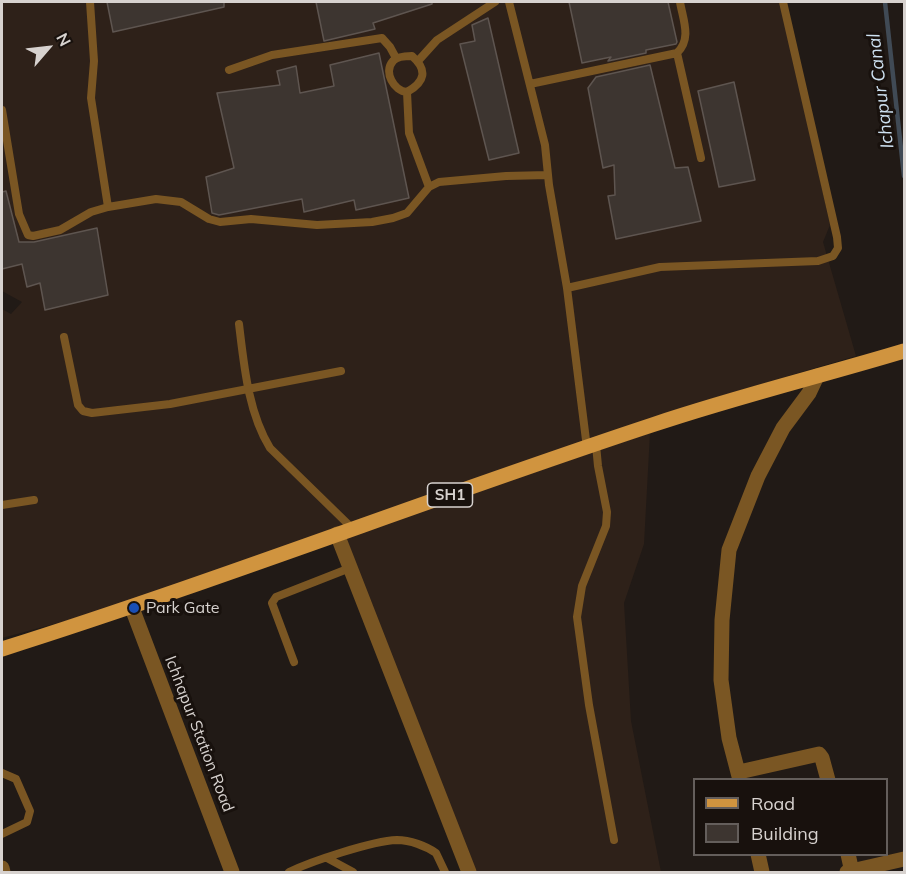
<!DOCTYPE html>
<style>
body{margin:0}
#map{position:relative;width:906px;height:874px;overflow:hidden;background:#211a16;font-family:Mulish,sans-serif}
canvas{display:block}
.frame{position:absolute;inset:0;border:3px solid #d7d2cf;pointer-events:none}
.legend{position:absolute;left:693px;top:778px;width:195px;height:78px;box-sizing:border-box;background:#18110d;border:2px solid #645e5b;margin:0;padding:8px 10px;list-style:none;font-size:18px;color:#d7d2cf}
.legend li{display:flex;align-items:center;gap:12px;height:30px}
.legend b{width:30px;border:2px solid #645e5b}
.north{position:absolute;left:18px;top:18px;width:60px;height:60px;-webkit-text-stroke:4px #18110d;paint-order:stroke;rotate:62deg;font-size:16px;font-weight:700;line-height:24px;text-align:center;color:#d7d2cf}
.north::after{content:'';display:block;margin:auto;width:21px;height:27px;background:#d7d2cf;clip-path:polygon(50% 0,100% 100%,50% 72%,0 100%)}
</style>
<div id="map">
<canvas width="906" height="874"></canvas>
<div class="frame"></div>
<ul class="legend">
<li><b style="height:8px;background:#d0943f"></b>Road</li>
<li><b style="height:16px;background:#3d3530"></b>Building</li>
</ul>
<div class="north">N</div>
</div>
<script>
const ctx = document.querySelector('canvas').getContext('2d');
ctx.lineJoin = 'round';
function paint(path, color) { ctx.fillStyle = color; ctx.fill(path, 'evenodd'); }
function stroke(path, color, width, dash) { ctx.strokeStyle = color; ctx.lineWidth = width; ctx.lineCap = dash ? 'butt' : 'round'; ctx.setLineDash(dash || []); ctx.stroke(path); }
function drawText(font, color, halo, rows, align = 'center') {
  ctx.font = font + ' Mulish,sans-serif'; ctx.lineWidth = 6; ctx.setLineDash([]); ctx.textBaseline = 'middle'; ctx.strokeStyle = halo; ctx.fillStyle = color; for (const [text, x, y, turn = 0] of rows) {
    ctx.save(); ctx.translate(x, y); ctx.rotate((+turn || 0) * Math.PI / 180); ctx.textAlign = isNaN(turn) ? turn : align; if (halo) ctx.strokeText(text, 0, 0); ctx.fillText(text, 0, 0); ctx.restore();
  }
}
paint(new Path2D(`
 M2,2H781L830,225L823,242L856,356L690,405L125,605L2,638V309L11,314L22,302L2,291Z
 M650,433L644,544L624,603L631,721L661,872H473L343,537Z`), '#2e2119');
stroke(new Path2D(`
 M885,2L904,176`), '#404a55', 4.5);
const building = new Path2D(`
 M107,2H224V7L113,32Z
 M316,2H432V4L373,23L375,29L324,41Z
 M569,2H668L677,42L676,44L646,50V53L608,61L611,57L582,63Z
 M488,18L519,153L489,160L460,44L475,41L472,25Z
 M379,53L409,198L356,210L354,200L304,212L302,199L219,215L212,213L206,177L234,168L217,93L280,85L277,71L296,66L300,93L334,86L330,65Z
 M650,65L675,168L688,167L701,221L616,239L608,196L615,195L614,165L603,168L588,88L596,77Z
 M734,82L755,180L719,187L698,91Z
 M6,191L19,242H34L97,228L108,295L45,310L40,283L27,287L22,264L2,269V192Z`);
paint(building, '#3d3530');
stroke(building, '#5e5550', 1.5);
stroke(new Path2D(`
 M90,2L94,61L91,98L108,207
 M509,2L545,145L549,185L567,288L587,448
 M677,53L701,158
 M418,61L437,40L495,2
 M229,70L272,55L382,38L390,47L396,58
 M530,84L677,53C692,39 683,20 680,2
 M407,92C394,91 383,72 393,61C397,56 407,56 412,56C428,70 425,82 407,92L409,133L429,187
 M2,110L19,214L28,235L33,236L60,230L91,212L108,207L156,199L181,202L209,219L220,222L251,219L317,225L372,222L393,218L407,213L429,187L439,182L506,176L548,175
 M567,288L660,267L818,261L833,256L838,248L837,237L783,2
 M239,324C244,365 248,412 270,448L352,528
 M64,337L78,405L83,411L92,413L170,404L341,371
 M596,445L598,466L607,512L606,526L582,586L577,617L589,705L614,840
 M2,505L34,500
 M294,662L272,603L276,597L350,568
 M2,773L16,779L30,811L27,822L2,834
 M327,858L353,872
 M289,872C312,861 372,841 397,840C410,840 426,846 436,853L445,872`), '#7a5623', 8);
stroke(new Path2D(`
 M337,534L469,872
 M132,608L232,872
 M739,772L819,754L822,758L828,780
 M740,780L729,738L721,680L722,620L729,550L758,476L783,428L809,393L817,376
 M758,854L762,872
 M848,854L852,872
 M2,868L3,872
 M847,872L904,859`), '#7a5623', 15);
stroke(new Path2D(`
 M2,649C220,580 434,497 652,425C735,397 821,376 904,351`), '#d0943f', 15);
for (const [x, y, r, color] of [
 [134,608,6,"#1a4fb4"]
]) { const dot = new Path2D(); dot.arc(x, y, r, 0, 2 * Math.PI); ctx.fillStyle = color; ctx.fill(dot); stroke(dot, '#18110d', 2); }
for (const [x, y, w] of [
 [450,495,45]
]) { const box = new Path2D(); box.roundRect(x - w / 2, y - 12, w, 24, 4.5); ctx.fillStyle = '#18110d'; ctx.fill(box); stroke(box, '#d7d2cf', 1.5); }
drawText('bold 15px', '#d7d2cf', null, [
 ["SH1",450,495]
]);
drawText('16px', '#d7d2cf', '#18110d', [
 ["Park Gate",146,608]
], 'left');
drawText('16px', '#d7d2cf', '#18110d', [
 ["Ichhapur Station Road",199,734,69]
]);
drawText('italic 18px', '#cee1f1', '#18110d', [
 ["Ichapur Canal",881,91,-97]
]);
</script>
